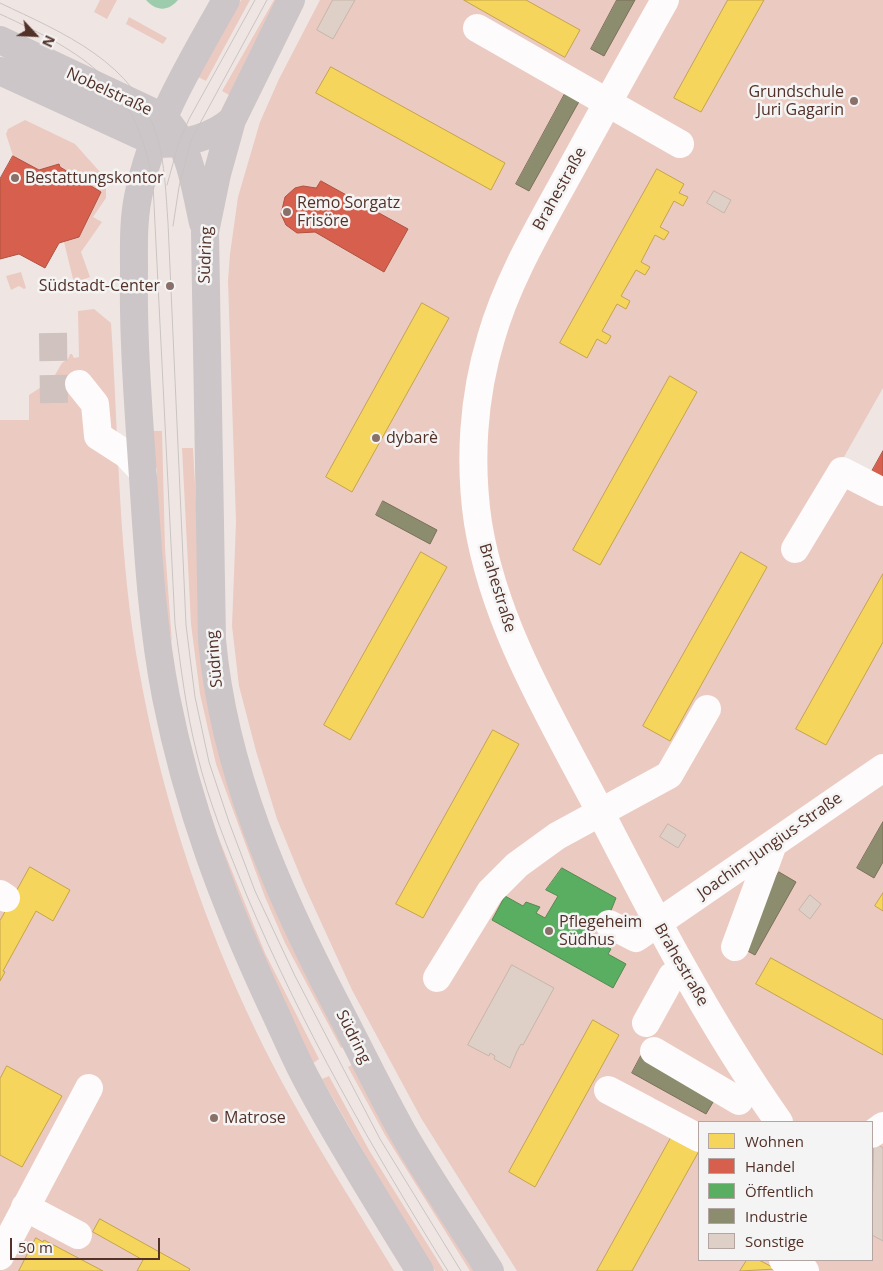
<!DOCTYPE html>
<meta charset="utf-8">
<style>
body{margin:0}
#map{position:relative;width:883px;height:1271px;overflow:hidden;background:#efe6e3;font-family:"Open Sans",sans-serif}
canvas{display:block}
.legend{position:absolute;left:698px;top:1121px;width:175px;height:140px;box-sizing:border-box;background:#f4f4f4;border:1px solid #b3a6a2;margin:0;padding:6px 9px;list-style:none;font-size:15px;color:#523128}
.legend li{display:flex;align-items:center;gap:10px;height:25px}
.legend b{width:25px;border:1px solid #b3a6a2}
.north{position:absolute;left:10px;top:10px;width:50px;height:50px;-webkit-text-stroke:4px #f4f4f4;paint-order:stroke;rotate:115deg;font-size:14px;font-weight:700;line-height:20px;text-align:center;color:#523128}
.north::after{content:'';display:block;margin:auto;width:18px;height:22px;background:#523128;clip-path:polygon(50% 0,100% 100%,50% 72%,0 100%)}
.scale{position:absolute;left:10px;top:1238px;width:150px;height:22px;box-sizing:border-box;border:2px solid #523128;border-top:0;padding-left:6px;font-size:15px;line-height:18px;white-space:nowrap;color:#523128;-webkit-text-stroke:4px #f4f4f4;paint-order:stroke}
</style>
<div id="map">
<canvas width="883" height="1271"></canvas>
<ul class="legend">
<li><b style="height:14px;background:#f6d55c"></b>Wohnen</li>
<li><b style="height:14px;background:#d6604d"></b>Handel</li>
<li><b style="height:14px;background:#5aae61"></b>Öffentlich</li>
<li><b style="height:14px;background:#8c8c6e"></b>Industrie</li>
<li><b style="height:14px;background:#dfd0c7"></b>Sonstige</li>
</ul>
<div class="north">N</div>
<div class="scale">50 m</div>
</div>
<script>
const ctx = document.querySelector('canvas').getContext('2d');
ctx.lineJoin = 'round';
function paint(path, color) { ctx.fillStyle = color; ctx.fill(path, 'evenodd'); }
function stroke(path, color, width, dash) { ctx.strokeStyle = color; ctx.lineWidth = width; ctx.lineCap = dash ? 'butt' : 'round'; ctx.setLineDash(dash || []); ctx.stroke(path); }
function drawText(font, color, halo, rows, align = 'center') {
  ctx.font = font + ' "Open Sans",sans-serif'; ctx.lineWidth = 5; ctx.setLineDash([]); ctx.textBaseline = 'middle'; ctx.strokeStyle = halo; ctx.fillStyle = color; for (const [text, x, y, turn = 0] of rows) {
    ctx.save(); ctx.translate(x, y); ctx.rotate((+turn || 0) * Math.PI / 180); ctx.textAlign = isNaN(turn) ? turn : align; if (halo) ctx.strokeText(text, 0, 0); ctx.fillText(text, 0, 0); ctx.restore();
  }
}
paint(new Path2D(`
 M100,0H117L107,19L94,12Z
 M241,0H250L206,81L198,77Z
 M274,0H281L231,96L222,91Z
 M320,0H883V388L840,464L883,492V1271H517L421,1118L352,990L304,885L277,819L256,751L239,686L232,626L236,522L228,281L230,254L238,197L260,122L279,79ZM699,1122H872V1260H699Z
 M129,17L167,38L163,44L126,24Z
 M25,120L75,144L100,172L106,184V198L93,217L102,222L81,252L90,277L74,283L64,242L79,237L101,192L60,167L39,170L13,156L6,134L8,129Z
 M21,272L26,288L24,289L19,286L11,290L6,276Z
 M94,309L111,323C119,440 118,559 140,675C161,791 197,904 247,1012C288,1102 343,1186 394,1271H0V420H29V395L52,380L62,363L68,359L70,354H72L74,358L79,357L78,311Z
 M149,431H162L165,548L172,643L163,599Z
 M182,448H193L205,671L348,1045L341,1048L285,943L265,897L216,764L200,694L191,624Z
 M193,758L217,834L265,953L319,1059L312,1064L260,954L213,832Z
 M357,1062L480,1271H470L385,1135L348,1067Z
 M329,1076L369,1150L444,1271H435L407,1228L322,1079Z`), '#ebcac1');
paint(new Path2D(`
 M146,0H178C168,12 156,11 146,0Z`), '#9cccac');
const homes = new Path2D(`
 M464,0H526L580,30L565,57Z
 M728,0H764L701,112L674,98Z
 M331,67L505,163L491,190L316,93Z
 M657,169L684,184L679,193L688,197L683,206L674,201L660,227L669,232L664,240L655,235L641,262L650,267L645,275L636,270L621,296L630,301L626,309L617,304L602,331L611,336L609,340L606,344L597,339L587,358L560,343Z
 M422,303L449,318L352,492L326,477Z
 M670,376L697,392L600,565L573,550Z
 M421,552L447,567L350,740L324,725Z
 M741,552L767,567L670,741L643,726Z
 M883,574V642L826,745L796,729Z
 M493,730L519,744L423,918L396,904Z
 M30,867L70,890L53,921L36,911L3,971L5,972L0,981V921Z
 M883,893V911L875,906Z
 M771,958L883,1020V1055L756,984Z
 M593,1020L619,1035L535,1187L509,1172Z
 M7,1066L62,1096L22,1167L0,1155V1079Z
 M672,1136L699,1151L632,1271H597Z
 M100,1219L190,1269L189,1271H137L143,1260L93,1232Z
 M36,1238L43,1242L44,1240L103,1271H19Z
 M747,1260H759L776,1269L740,1271Z`);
paint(homes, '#f6d55c');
stroke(homes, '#c5a44c', 1);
const shops = new Path2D(`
 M13,156L39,170L59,164L60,167L101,192L79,237L59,243L45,268L19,254L0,259V179Z
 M321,181L408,229L384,272L315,232L297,233L286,225L281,214L285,197L295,188L303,186L316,188Z
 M883,451V482L871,473Z`);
paint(shops, '#d6604d');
stroke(shops, '#ae5242', 1);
const public = new Path2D(`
 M562,868L616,898L606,923L594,917L582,939L595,946L598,942L611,949L608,954L626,964L613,988L492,920L505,896L523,906L526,902L540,907L536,913L545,918L558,896L546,890Z`);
paint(public, '#5aae61');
stroke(public, '#588850', 1);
const industry = new Path2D(`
 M617,0H635L604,56L591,49Z
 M567,90L581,98L529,191L516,184Z
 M383,501L437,530L430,544L376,515Z
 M883,822V862L874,878L857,868Z
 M779,872L796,882L755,955L738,946Z
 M641,1056L716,1097L706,1114L632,1073Z`);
paint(industry, '#8c8c6e');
stroke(industry, '#7b7159', 1);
const building = new Path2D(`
 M333,0H355L333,39L317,30Z
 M714,191L731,200L724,213L707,203Z
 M668,824L686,835L678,848L660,837Z
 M810,895L821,904L810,919L799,910Z
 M512,965L554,988L523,1045L521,1044L517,1051L510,1068L494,1059L495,1056L490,1053L489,1056L468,1045Z
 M874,1142L883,1148V1241L872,1235Z`);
paint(building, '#dfd0c7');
stroke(building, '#c6b6ab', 1);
stroke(new Path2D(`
 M53,333L54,403`), '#d0c2be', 28, [28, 14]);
stroke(new Path2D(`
 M665,0C631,60 598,120 565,180C537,231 507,282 491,338C473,397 469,462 478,523C494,622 547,711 593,798C650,909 707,1020 779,1122
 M477,28L680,144
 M79,384L95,404L98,436L126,454L143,472
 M795,549L842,471L883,492
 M0,894L6,898
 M609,924L636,938L883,768
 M735,947L773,844
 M437,978L490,892L517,865L557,836L669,775L707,709
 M646,1023L672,976L684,970
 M654,1051L739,1101
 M608,1090L646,1110
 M650,1112L699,1138
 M872,1134L883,1126
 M25,1207L78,1235
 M0,1256L89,1088
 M783,1260L805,1271`), '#fdfbfb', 28);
stroke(new Path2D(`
 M226,0C191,63 152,125 138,197C133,222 134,247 134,272C133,330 137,389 141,448C147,531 150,615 166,697C188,808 224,903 271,1004C284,1031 295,1059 309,1084C343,1148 382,1209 420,1271
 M291,0L232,120L217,174L205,232L212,640C224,770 277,891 337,1006C359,1048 380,1092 403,1133C430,1180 461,1225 490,1271
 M0,40L163,117C190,143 195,188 203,223
 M0,71L159,144C185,144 213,137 232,120`), '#ccc6c8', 28);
stroke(new Path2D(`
 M0,3C63,33 135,62 157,136C165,164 166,195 168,223L186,625L195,697L209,762L229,822L255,891L295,976L380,1139L461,1271
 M0,14C86,54 137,83 153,184L175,624C181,668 186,711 197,754C209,803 228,849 247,896C302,1027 373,1150 448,1271
 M167,185L179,142L189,119L255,0
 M173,226L179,187L191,140L267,0`), '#c9c4c2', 1);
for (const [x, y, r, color] of [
 [854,101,5,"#897069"],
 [15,178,5,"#897069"],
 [287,212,5,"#897069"],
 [170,286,5,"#897069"],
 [376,438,5,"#897069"],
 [549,931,5,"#897069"],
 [214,1118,5,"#897069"]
]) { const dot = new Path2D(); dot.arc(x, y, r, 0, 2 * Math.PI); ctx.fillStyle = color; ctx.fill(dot); stroke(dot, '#f4f4f4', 2); }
drawText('16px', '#523128', '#f4f4f4', [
 ["Nobelstraße",109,92,25],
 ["Brahestraße",560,189,-61],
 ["Südring",206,255,-88],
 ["Brahestraße",497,588,73],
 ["Südring",215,659,-95],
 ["Joachim-Jungius-Straße",770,846,-35],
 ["Brahestraße",681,965,60],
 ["Südring",353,1037,63]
]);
drawText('16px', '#523128', '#f4f4f4', [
 ["Grundschule",844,92,"right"],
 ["Juri Gagarin",844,110,"right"],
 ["Bestattungskontor",25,178],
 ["Remo Sorgatz",297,203],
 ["Frisöre",297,221],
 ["Südstadt-Center",160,286,"right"],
 ["dybarè",386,438],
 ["Pflegeheim",559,922],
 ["Südhus",559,940],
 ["Matrose",224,1118]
], 'left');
</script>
